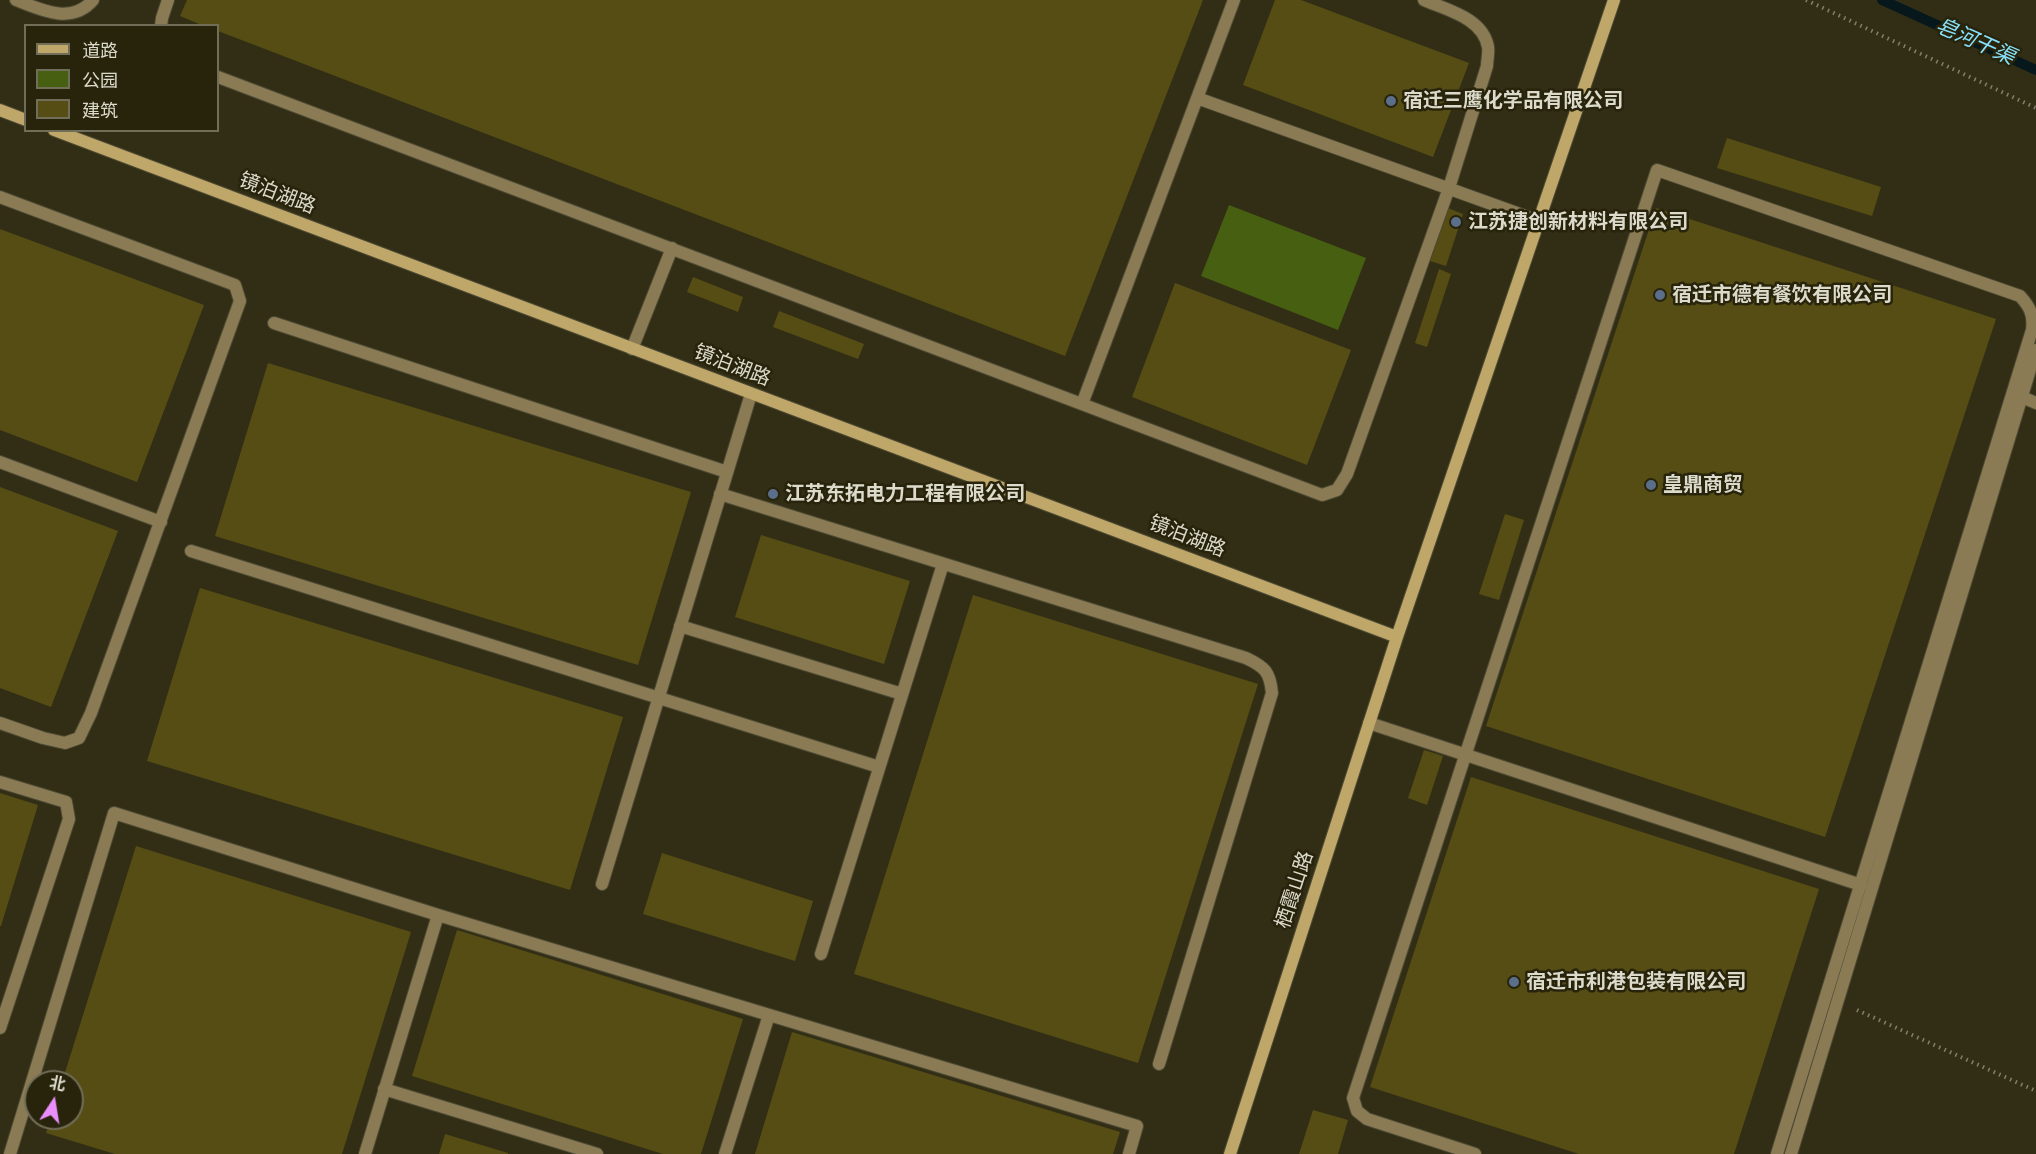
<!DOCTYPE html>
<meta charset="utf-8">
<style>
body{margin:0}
#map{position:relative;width:2036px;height:1154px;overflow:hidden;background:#322e16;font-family:Bitter,"Noto Sans SC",serif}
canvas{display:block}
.legend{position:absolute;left:24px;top:24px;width:195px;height:108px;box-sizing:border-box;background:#28240c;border:2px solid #706d58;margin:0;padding:8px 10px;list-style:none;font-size:18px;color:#dcdacb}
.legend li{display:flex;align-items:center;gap:12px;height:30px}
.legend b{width:30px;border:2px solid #706d58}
.north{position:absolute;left:24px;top:1070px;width:60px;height:60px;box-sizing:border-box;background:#28240c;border:2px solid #706d58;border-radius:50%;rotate:12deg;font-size:16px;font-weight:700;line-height:24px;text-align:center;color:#dcdacb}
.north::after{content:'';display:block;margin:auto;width:21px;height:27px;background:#ea8dfd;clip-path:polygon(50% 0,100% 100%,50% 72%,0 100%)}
</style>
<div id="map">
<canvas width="2036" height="1154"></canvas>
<ul class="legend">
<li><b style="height:8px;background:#bfa669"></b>道路</li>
<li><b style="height:16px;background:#465f10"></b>公园</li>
<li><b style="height:16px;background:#564d14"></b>建筑</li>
</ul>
<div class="north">北</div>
</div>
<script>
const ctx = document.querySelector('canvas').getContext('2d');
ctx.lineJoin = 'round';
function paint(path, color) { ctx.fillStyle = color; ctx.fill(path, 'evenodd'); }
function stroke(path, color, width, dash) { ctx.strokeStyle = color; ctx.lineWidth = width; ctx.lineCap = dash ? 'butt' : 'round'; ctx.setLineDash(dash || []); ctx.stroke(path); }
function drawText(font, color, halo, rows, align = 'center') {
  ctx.font = font + ' Bitter,"Noto Sans SC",serif'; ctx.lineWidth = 5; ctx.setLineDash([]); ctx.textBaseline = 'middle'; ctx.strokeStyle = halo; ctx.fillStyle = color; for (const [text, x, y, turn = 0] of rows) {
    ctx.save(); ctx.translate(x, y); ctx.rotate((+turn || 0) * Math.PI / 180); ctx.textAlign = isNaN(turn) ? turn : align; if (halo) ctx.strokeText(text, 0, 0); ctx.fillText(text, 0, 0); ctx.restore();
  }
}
paint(new Path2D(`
 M1229,205L1366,258L1338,330L1201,276Z`), '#465f10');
stroke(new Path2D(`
 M1882,0L2036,70`), '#07181d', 10);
paint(new Path2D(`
 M187,0H1203L1065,356L218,31V26H204L180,16Z
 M1275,0H1301L1469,63L1433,157L1243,85Z
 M1727,138L1881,187L1872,216L1717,168Z
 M1448,208L1463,214L1446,266L1430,261Z
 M1656,208L1996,319L1825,837L1486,726Z
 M0,229L204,305L137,482L0,430Z
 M1439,269L1451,274L1427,347L1415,343Z
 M693,277L743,297L738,312L687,292Z
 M1175,283L1351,350L1307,465L1132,397Z
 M779,311L864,344L858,359L773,327Z
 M268,363L691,492L638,665L215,536Z
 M0,487L118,531L51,707L0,688Z
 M1505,514L1524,520L1499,600L1479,594Z
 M761,535L910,581L884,664L735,617Z
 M200,588L623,717L570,890L147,761Z
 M973,595L1258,684L1138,1063L854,974Z
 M1424,750L1443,756L1427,805L1408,798Z
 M1471,777L1819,889L1734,1154H1579L1370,1087Z
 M0,793L38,805L1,926H0Z
 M136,846L411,932L342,1154H115L46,1133L51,1118H72V1082H62Z
 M662,853L813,901L795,961L643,914Z
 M457,930L743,1019L701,1154H663L412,1076Z
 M792,1032L1120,1132L1113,1154H755Z
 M1313,1110L1348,1120L1338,1154H1299Z
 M445,1134L508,1153V1154H439Z`), '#564d14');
const lane = new Path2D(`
 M16,0C41,10 72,25 93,0
 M161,26L162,18L168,0
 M218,77L1322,495L1337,490L1347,474L1449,188L1487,66C1487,60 1489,53 1488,47C1483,18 1447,10 1424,0
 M1197,98L1539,221
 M0,197L235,285L240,301L91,713L79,738L65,743L43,738L0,723
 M274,323L727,472
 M632,349L672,248
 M2022,397L2036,403
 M1082,404L1234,0
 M0,462L161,522
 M720,494L1246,658C1265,667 1270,672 1272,693L1159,1064
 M191,551L879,767
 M680,626L902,694
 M1369,723L1861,885
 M0,782L66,802L69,819L0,1028
 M602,884L751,394
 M821,954L943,564
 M384,1089L597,1154
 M10,1154L114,813L438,915
 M365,1154L438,915L1137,1126L1129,1154
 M725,1154L769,1015
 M1475,1154L1367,1119L1357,1111L1353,1098L1657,170L2020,296C2030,307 2034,315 2032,330L1777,1154
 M1791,1154L2036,350`);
const secondary = new Path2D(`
 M0,110L26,120
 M54,130L1397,637
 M1230,1154L1397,637L1614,0`);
stroke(lane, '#4d4a33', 14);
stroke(secondary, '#4d4a33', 14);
stroke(new Path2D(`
 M1806,0L2036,108
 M1857,1010L2036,1091`), '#827f6b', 4, [1.5, 4.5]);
stroke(lane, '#8a7b55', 12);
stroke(secondary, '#bfa669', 12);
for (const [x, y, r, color] of [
 [1391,101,6,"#5c6f8a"],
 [1456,222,6,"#5c6f8a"],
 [1660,295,6,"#5c6f8a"],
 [1651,485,6,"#5c6f8a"],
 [773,494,6,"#5c6f8a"],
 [1514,982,6,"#5c6f8a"]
]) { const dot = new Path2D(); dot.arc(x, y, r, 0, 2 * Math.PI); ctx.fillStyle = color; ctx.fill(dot); stroke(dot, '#28240c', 2); }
drawText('bold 20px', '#dcdacb', '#28240c', [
 ["宿迁三鹰化学品有限公司",1403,101],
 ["江苏捷创新材料有限公司",1468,222],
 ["宿迁市德有餐饮有限公司",1672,295],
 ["皇鼎商贸",1663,485],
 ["江苏东拓电力工程有限公司",785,494],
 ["宿迁市利港包装有限公司",1526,982]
], 'left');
drawText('20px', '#dcdacb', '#28240c', [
 ["镜泊湖路",277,194,21],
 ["镜泊湖路",732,366,21],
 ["镜泊湖路",1187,537,21],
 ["栖霞山路",1295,890,-72]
]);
drawText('italic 21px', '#87e1fb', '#28240c', [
 ["皂河干渠",1975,42,24]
]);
</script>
